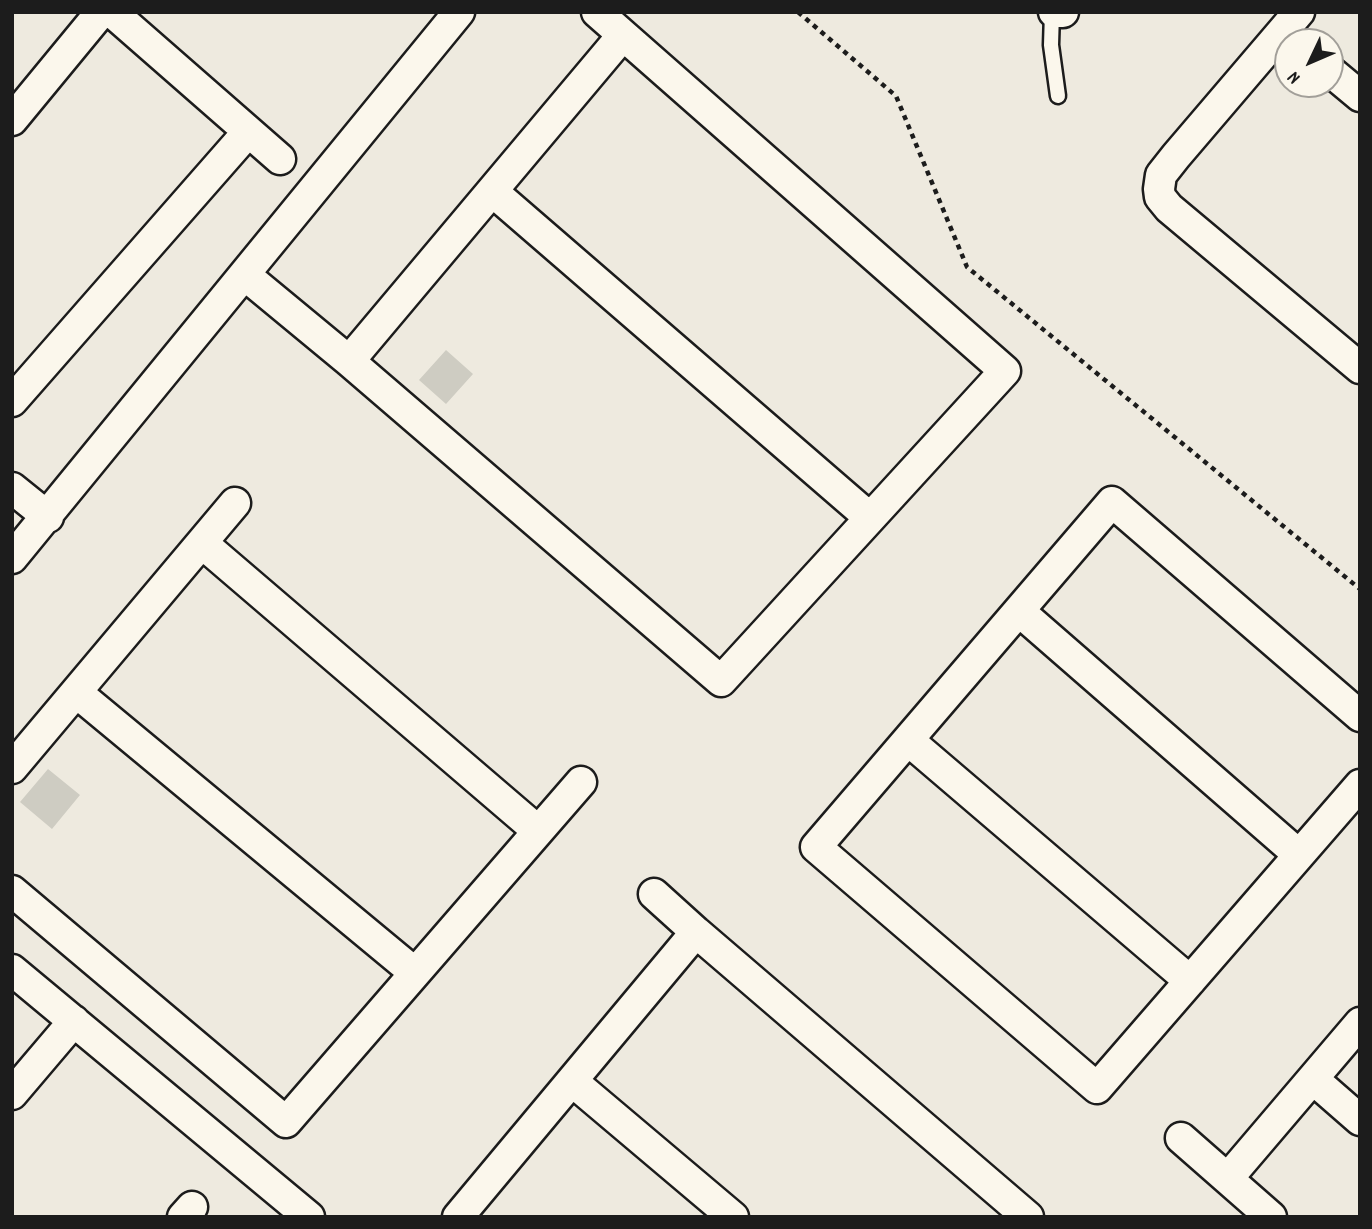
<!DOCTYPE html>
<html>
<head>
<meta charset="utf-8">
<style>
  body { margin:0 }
  #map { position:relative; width:1372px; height:1229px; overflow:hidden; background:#eeeadf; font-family:Dekko,sans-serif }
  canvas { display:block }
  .frame { position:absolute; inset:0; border:14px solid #1c1c1c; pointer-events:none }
  .north { position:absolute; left:1274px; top:28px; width:70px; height:70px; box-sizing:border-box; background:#fbf7ec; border:2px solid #a29f99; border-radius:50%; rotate:226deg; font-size:19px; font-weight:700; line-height:28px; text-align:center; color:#1c1c1c }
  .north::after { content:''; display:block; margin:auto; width:24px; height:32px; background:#1c1c1c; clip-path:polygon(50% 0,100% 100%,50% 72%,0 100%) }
</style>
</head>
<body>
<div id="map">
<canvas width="1372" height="1229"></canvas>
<div class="frame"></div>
<div class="north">N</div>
</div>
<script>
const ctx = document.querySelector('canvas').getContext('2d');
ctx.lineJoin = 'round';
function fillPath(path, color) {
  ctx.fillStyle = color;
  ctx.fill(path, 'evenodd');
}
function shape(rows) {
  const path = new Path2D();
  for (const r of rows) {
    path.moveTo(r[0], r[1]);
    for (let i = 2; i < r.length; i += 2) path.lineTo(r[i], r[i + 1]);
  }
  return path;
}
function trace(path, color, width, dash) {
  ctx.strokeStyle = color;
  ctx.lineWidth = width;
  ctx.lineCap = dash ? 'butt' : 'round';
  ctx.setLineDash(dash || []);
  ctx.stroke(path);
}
const green = shape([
  [446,350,473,374,446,404,419,380],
  [48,769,80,795,52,829,20,802]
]);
const path = shape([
  [798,12,896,96,967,267,1360,589]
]);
const service = shape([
  [1052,12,1051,45,1058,96]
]);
const minor = shape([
  [112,12,280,159],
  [1054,12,1063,12],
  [1299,12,1176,156,1161,175,1159,189,1160,197,1169,208,1360,368],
  [1330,71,1360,96],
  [12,120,101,12],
  [492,191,870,518],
  [245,275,349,361,721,681,1005,371,597,12],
  [349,361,623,35],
  [12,401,248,132],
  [12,488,48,517],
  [202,543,538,831],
  [12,558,459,12],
  [1019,611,1299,855],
  [76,692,415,973],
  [1360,716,1112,502,816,847,1097,1088,1360,785],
  [908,740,1190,981],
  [12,768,235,503],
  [12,891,286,1122,581,782],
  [654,894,696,932,1028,1217],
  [12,970,309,1217],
  [1313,1079,1360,1120],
  [572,1081,733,1217],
  [12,1094,74,1021],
  [1181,1138,1271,1217],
  [1228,1178,1360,1023],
  [183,1217,192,1207],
  [458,1217,696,932]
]);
fillPath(green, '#ceccc2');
trace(service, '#1c1c1c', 19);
trace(minor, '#1c1c1c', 35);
trace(path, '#1c1c1c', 4.5, [5, 5]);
trace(service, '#fbf7ec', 14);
trace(minor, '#fbf7ec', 30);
</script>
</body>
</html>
